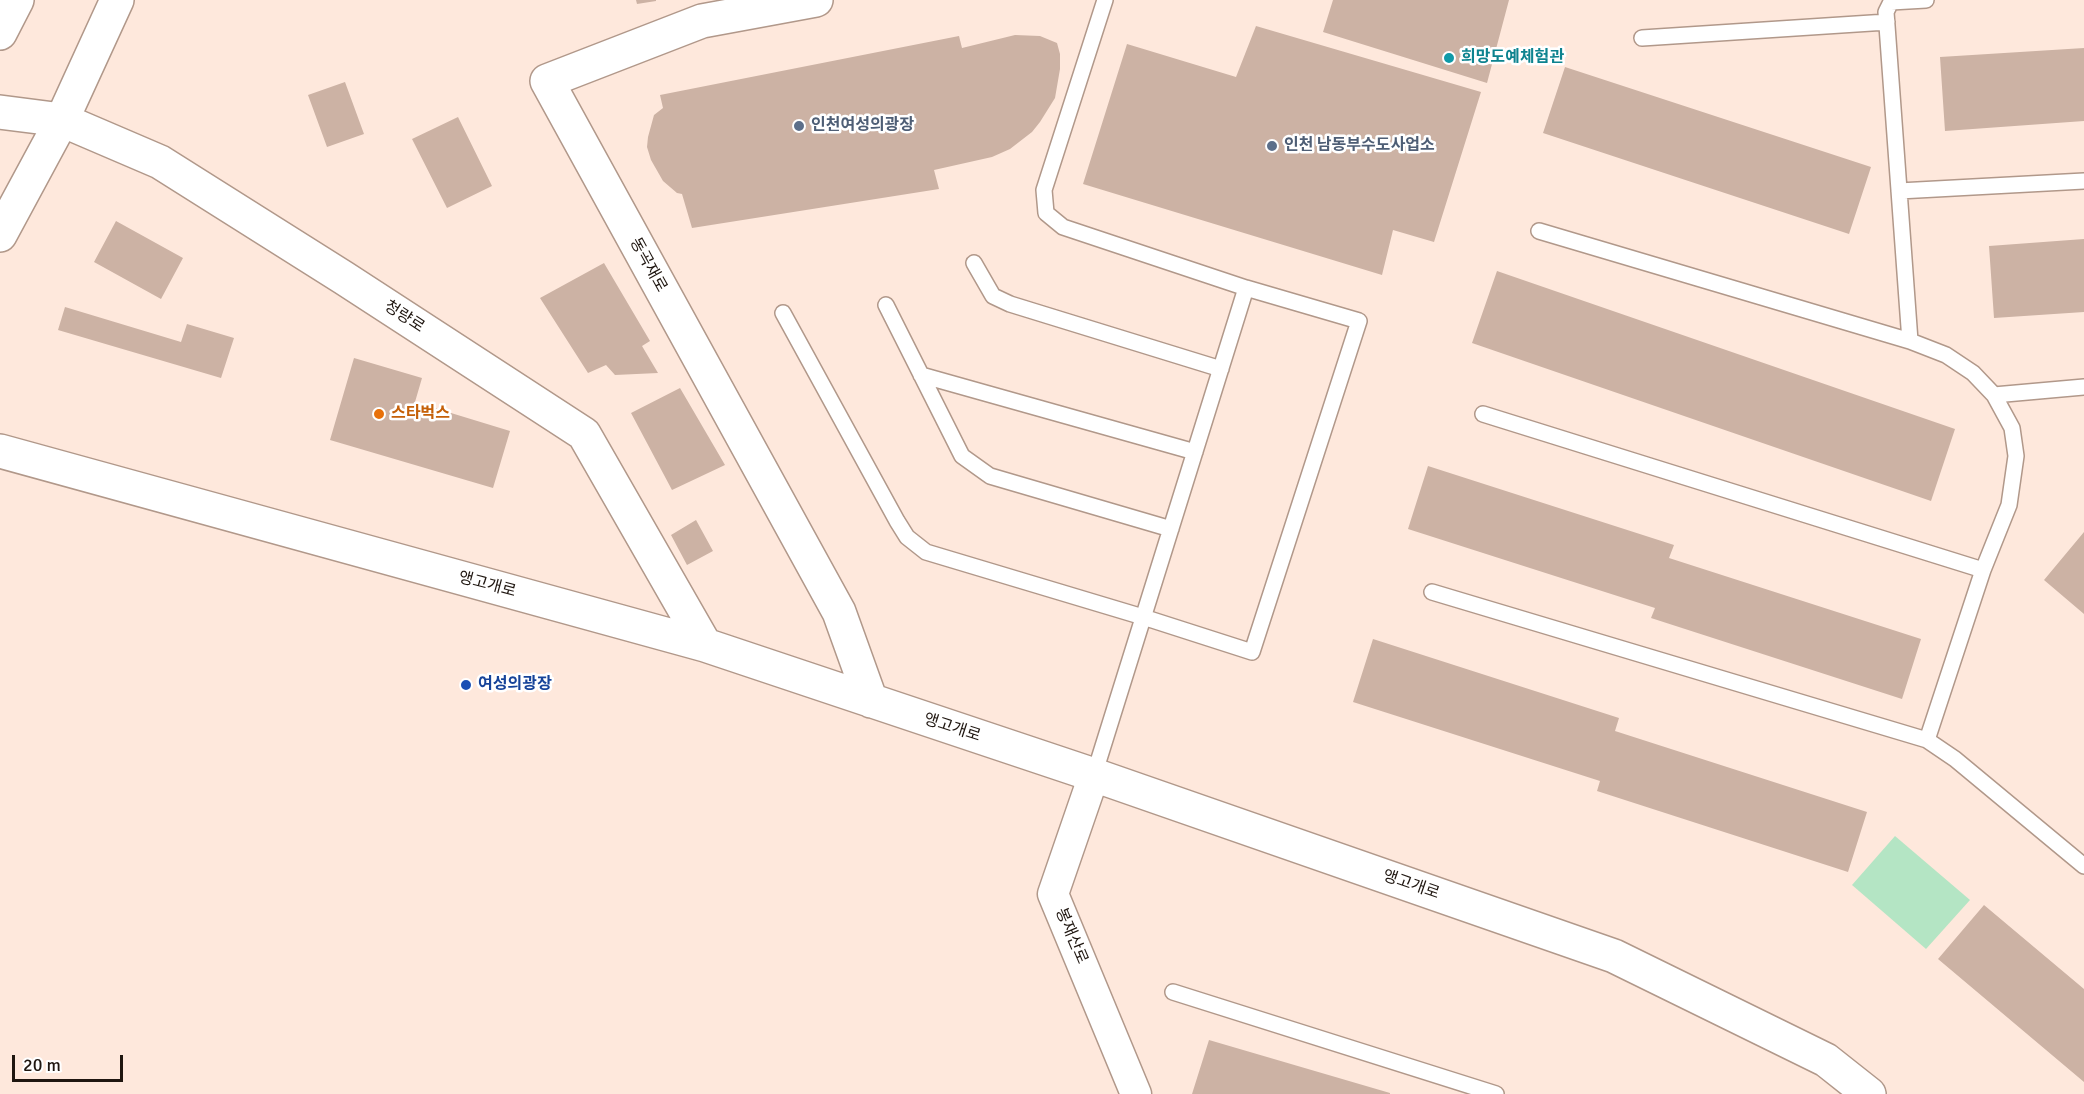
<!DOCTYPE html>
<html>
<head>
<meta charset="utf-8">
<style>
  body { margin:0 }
  #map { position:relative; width:2084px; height:1094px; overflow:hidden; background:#fee8dc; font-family:Signika,sans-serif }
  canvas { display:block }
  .scale { position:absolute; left:12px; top:1055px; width:111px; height:27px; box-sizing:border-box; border:3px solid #1f1610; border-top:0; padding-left:8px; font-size:18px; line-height:21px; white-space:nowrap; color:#1f1610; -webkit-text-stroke:4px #fff; paint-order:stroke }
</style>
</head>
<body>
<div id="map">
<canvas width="2084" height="1094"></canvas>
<div class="scale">20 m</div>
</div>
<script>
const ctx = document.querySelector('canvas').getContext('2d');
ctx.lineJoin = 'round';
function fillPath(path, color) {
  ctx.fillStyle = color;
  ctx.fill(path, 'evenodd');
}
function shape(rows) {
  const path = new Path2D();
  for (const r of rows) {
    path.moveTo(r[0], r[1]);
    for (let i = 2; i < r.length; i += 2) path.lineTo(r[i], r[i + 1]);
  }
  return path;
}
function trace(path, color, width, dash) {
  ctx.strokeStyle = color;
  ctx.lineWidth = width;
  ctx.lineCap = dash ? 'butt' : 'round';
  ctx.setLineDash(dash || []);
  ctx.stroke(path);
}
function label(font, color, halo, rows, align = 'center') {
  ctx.font = font + ' Signika,"Noto Sans KR",sans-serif';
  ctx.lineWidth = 5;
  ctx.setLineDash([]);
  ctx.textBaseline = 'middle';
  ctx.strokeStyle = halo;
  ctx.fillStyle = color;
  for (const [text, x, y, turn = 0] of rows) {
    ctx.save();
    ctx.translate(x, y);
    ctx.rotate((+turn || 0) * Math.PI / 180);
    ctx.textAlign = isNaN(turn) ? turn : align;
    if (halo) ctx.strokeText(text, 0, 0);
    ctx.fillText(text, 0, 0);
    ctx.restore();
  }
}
const green = shape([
  [1895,836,1970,900,1926,949,1852,885]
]);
const building = shape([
  [636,0,656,0,656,1,637,4],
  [1333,0,1509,0,1487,83,1323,32],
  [1256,26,1481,92,1434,242,1393,230,1382,275,1083,184,1127,44,1236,77],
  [1015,35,1040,36,1057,43,1060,54,1060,69,1055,98,1040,122,1032,132,1010,149,992,157,934,170,939,189,692,228,682,194,677,193,663,181,651,160,647,147,648,137,654,115,663,108,660,95,959,36,962,48],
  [2084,48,2084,121,1945,131,1940,57],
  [1565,67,1871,167,1849,234,1543,133],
  [345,82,364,134,327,147,308,95],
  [458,117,492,186,447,208,412,139],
  [116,221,183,258,161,299,94,262],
  [2084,239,2084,312,1994,318,1989,246],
  [604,263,650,341,642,346,658,373,615,375,606,365,588,373,540,298],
  [1497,271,1955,429,1931,501,1472,343],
  [65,307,181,342,187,324,234,338,221,378,58,330],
  [354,358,422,378,415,402,510,431,493,488,330,440],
  [680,388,725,465,672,490,631,413],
  [1428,466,1674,545,1669,558,1921,639,1902,699,1651,618,1655,608,1408,529],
  [696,520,713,551,687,565,671,535],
  [2084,532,2084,614,2044,580],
  [1373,639,1619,718,1615,731,1867,812,1848,872,1597,791,1600,781,1353,702],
  [1984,905,2084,989,2084,1082,1938,959],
  [1209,1040,1390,1093,1390,1094,1192,1094]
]);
const service = shape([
  [1642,38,1887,22],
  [1899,191,2084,181],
  [1539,231,1910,341,1946,355,1973,373,1994,395,2012,428,2016,456,2009,505,1983,570,1927,740],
  [974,263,993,296,1010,304,1221,369],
  [886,305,962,456,990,476,1171,529],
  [783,313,897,521,907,537,926,552,1143,617,1252,652,1359,321,1246,288],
  [1910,341,1886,12,1891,2,1926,0],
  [921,375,1195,452],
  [1994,395,2084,387],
  [1483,414,1983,570],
  [1432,592,1927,740,1955,759,2084,866],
  [1094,775,1246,288,1063,227,1046,213,1044,190,1105,0],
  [1173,992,1496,1094]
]);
const minor = shape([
  [1094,775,1053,894,1136,1094]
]);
const tertiary = shape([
  [816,0,702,21,547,81,839,612,871,701],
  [0,112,62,120,160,162,344,278,584,434,705,645],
  [0,451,705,645,1094,775,1614,956,1826,1060,1869,1094]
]);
const secondary = shape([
  [0,33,17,0],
  [0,235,62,120,117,0]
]);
const markers = [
  [1449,58,6,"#0f9aa8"],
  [799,126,6,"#5c6f8a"],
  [1272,146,6,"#5c6f8a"],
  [379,414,6,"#e8710a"],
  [466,685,6,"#1a4fb4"]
];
const cultureNames = [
  ["희망도예체험관",1461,58]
];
const serviceNames = [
  ["인천여성의광장",811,126],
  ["인천 남동부수도사업소",1284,146]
];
const streetNames = [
  ["동곡재로",648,265,61],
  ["청량로",404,317,33],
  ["앵고개로",487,585,15],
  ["앵고개로",952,728,18],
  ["앵고개로",1411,885,19],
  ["봉재산로",1071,936,67]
];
const foodNames = [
  ["스타벅스",391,414]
];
const transitNames = [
  ["여성의광장",478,685]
];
fillPath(green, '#b4e5c4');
fillPath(building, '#ccb2a4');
trace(service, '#b1988a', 18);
trace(minor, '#b1988a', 33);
trace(tertiary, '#b1988a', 36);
trace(secondary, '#b1988a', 36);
trace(service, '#fff', 15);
trace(minor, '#fff', 30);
trace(tertiary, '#fff', 33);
trace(secondary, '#fff', 33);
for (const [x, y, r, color] of markers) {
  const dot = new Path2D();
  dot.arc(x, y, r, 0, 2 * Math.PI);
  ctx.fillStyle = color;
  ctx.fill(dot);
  trace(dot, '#fff', 2);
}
label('bold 16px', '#0d838f', '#fff', cultureNames, 'left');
label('bold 16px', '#4e5e75', '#fff', serviceNames, 'left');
label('16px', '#1f1610', '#fff', streetNames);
label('bold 16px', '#c56008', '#fff', foodNames, 'left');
label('bold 16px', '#164399', '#fff', transitNames, 'left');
</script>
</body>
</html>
